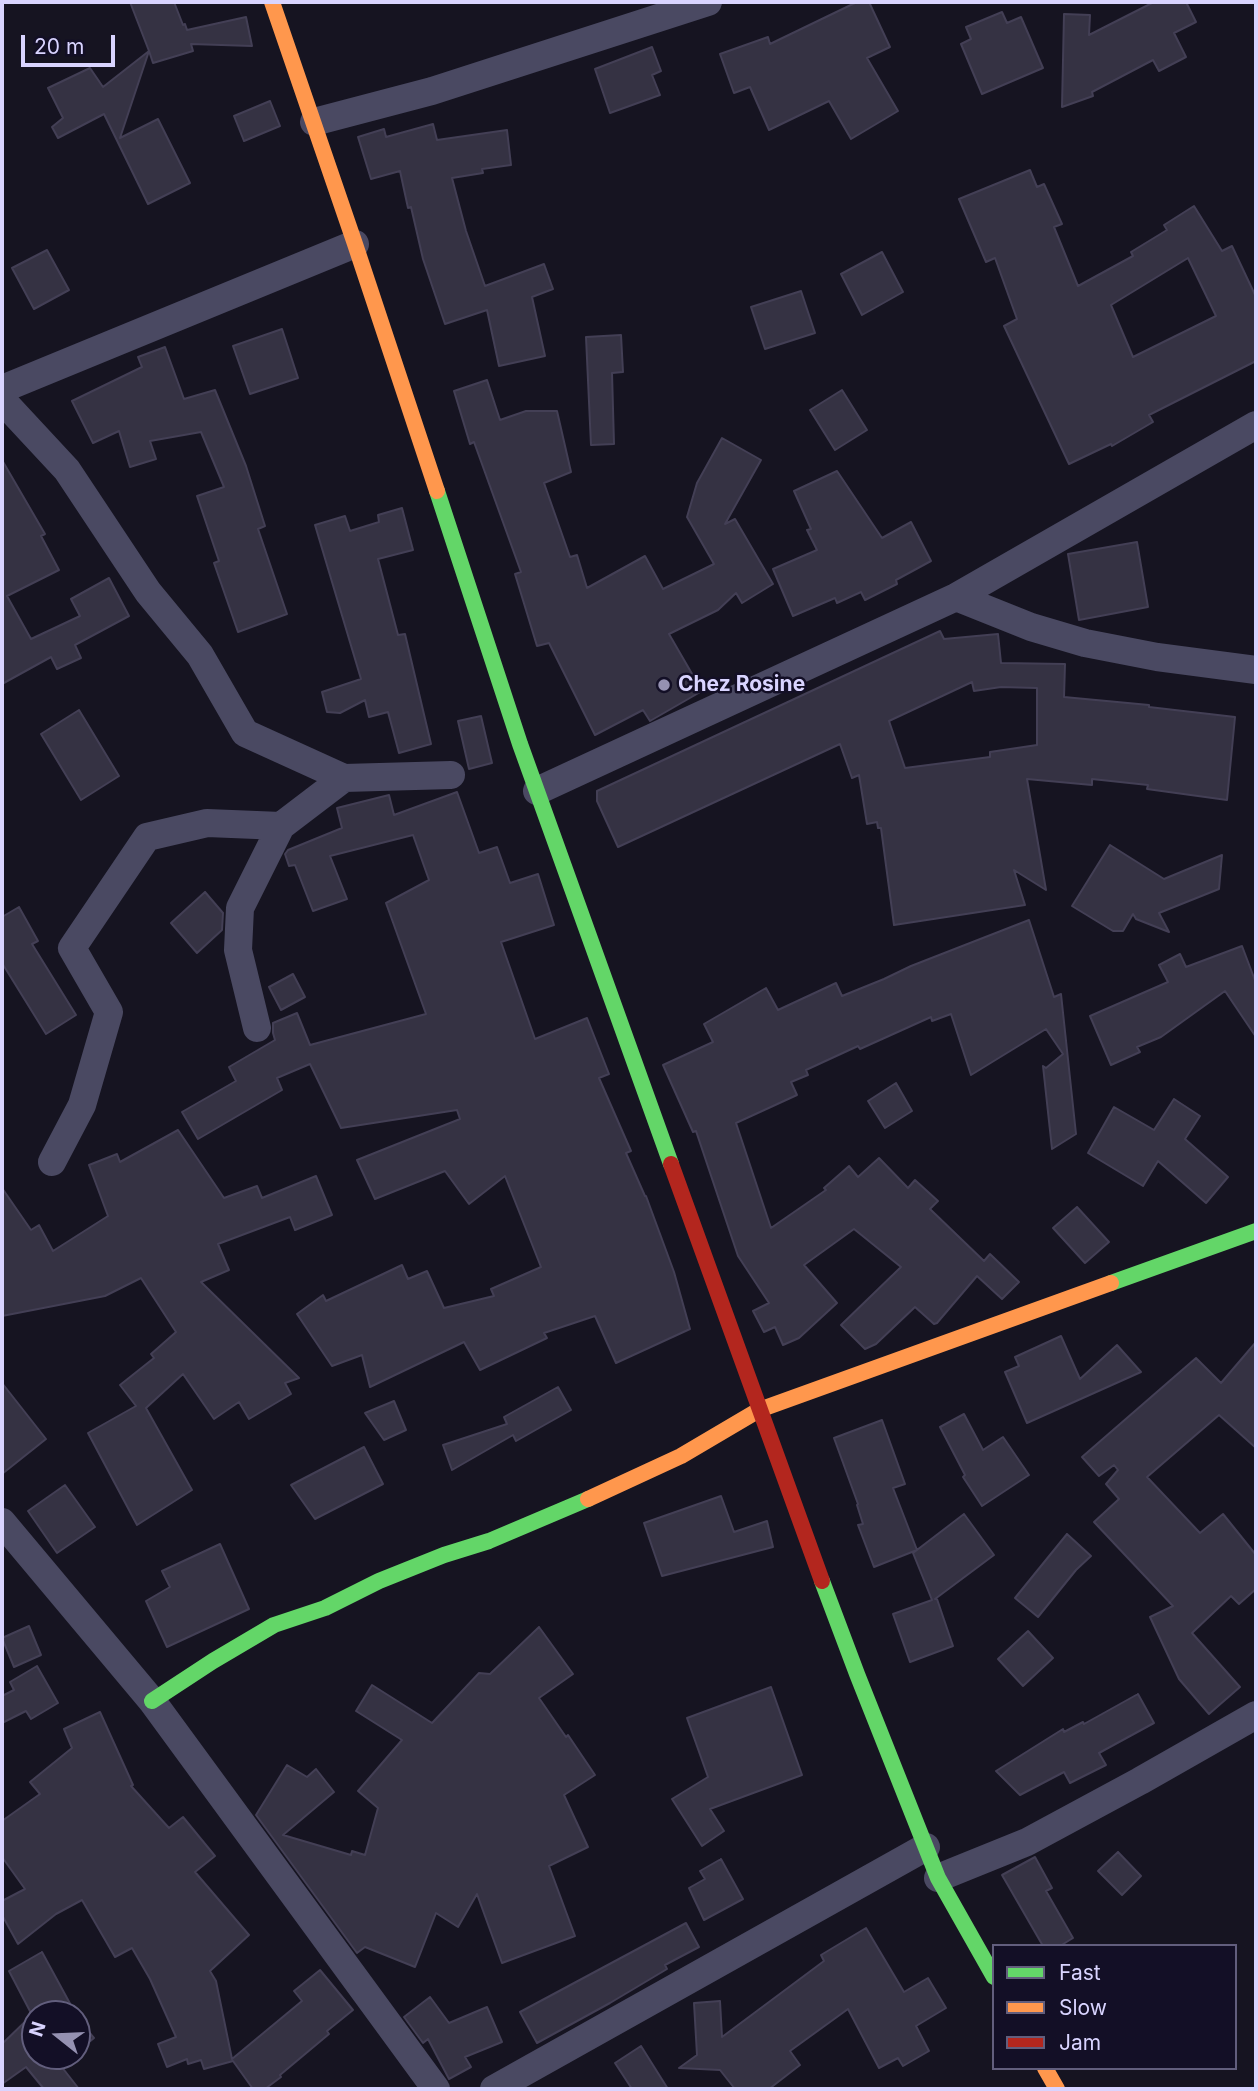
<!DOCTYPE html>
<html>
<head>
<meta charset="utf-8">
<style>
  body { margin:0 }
  #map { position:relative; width:1258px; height:2091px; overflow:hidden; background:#161421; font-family:Inter,sans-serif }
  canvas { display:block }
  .frame { position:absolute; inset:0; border:4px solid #d9d4ff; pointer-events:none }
  .legend { position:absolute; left:992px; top:1944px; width:245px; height:126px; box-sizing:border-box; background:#130f26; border:2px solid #625e7d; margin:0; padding:9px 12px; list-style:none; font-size:21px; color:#d9d4ff }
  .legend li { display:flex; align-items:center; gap:14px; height:35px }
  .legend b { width:35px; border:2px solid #625e7d }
  .north { position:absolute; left:21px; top:2000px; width:70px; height:70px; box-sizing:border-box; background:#130f26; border:2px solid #625e7d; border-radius:50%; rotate:288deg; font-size:19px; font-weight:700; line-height:28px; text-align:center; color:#d9d4ff }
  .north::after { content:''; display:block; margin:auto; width:24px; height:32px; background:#9591b1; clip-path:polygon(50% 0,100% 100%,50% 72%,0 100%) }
  .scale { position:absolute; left:21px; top:35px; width:94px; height:32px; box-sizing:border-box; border:4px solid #d9d4ff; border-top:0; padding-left:9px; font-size:21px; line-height:24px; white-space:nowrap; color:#d9d4ff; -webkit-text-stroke:5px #130f26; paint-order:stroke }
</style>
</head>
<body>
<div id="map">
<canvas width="1258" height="2091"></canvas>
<div class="frame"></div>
<ul class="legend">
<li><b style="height:9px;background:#63d668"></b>Fast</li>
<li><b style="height:9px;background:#ff974d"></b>Slow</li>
<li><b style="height:9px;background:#b3261e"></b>Jam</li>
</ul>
<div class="north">N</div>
<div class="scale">20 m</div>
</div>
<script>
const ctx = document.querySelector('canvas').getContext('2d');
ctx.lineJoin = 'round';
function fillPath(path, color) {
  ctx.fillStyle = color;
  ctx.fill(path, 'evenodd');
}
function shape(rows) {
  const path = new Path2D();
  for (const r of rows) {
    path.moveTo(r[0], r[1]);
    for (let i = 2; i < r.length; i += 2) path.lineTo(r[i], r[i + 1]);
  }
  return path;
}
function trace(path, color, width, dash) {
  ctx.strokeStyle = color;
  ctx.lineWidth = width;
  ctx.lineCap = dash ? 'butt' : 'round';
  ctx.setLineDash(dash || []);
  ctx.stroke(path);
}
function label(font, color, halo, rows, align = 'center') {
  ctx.font = font + ' Inter,sans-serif';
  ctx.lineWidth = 5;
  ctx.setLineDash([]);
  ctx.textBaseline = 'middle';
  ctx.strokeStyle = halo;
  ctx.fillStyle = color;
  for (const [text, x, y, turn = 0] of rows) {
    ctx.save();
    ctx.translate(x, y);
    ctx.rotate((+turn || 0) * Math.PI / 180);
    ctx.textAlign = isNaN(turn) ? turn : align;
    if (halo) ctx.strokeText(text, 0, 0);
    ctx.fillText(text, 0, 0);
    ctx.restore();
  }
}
const building = shape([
  [130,2,174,2,183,25,185,24,187,30,246,17,252,46,191,44,193,51,153,63,149,51,120,138,158,119,190,183,148,204,104,114,58,138,52,127,63,118,48,88,90,68,103,87,149,51,130,2],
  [857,2,869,2,890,47,867,58,898,111,851,139,829,101,769,130,750,87,734,93,720,54,768,37,770,44,857,2],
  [1154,2,1186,2,1196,22,1174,33,1186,57,1159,71,1153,60,1092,92,1093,96,1062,107,1064,14,1090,15,1089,35,1154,2],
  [1002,12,1007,23,1021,17,1043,68,982,94,961,44,971,39,966,27,1002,12],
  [652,47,661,71,652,75,660,95,610,113,595,69,652,47],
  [270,101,280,126,244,141,234,116,270,101],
  [433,124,437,140,507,130,511,165,482,169,483,173,452,178,466,231,485,286,544,264,553,289,532,297,545,356,499,366,487,310,445,324,423,259,411,207,408,208,400,171,371,179,358,137,384,129,386,137,433,124],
  [1030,170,1037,187,1044,184,1062,224,1054,227,1078,286,1133,256,1131,252,1167,230,1164,225,1194,206,1222,251,1232,246,1256,297,1256,361,1149,415,1153,422,1112,446,1111,444,1069,464,1004,326,1017,319,995,258,986,262,959,199,1030,170],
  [1188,258,1216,316,1133,357,1111,305,1188,258],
  [47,250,69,290,34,309,12,268,47,250],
  [882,252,903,292,862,315,841,274,882,252],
  [801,291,815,333,765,349,751,307,801,291],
  [282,329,298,378,250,394,233,346,282,329],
  [621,335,623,372,612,373,614,444,591,445,586,337,621,335],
  [165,347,184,399,215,390,246,466,265,526,258,529,287,614,238,632,214,563,219,561,197,496,224,487,201,432,150,441,156,459,130,467,119,431,93,443,72,401,142,367,138,357,165,347],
  [487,380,500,420,526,411,557,411,571,472,544,483,570,557,577,555,587,588,645,556,663,589,714,564,687,517,697,483,722,438,761,460,725,524,735,519,773,584,742,603,736,593,718,610,669,634,702,691,650,721,643,710,595,735,549,643,537,646,515,574,521,572,474,442,470,444,454,391,487,380],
  [842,390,867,430,835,450,810,410,842,390],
  [2,460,45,534,41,536,59,570,7,596,31,639,80,616,71,599,109,578,129,616,75,645,81,658,57,669,51,657,2,684,2,460],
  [837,471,882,538,911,522,931,561,896,580,897,584,865,600,861,592,837,603,835,598,793,616,773,569,817,550,807,530,811,529,794,491,837,471],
  [402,508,413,550,378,559,398,635,405,634,431,744,399,753,388,712,369,717,365,700,340,713,327,712,322,692,361,679,315,525,345,516,350,531,379,522,378,515,402,508],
  [1137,542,1148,607,1079,620,1068,554,1137,542],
  [940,631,944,639,998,634,1001,663,1065,664,1064,697,1149,705,1149,707,1235,717,1227,800,1147,789,1148,785,1092,779,1092,785,1027,779,1046,890,1014,870,1025,905,894,925,881,828,878,828,877,822,867,824,859,775,852,778,840,744,618,847,597,801,597,791,940,631],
  [972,682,974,691,1001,687,1037,688,1037,745,990,752,990,757,905,768,889,721,972,682],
  [79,710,119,776,81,800,41,734,79,710],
  [481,716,492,763,469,769,458,721,481,716],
  [457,792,479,853,497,847,510,883,538,874,554,925,501,942,535,1039,587,1018,609,1074,599,1078,631,1151,626,1153,645,1196,646,1196,674,1272,690,1329,616,1363,595,1316,544,1333,547,1338,480,1370,464,1342,370,1387,362,1355,332,1366,297,1314,323,1295,326,1301,402,1265,408,1279,427,1271,444,1308,494,1296,491,1289,541,1267,505,1176,469,1204,445,1171,375,1199,357,1160,460,1119,457,1110,341,1128,310,1064,277,1078,282,1090,198,1139,182,1112,236,1081,229,1067,275,1040,273,1033,273,1023,297,1013,310,1045,426,1014,386,903,429,880,413,835,330,856,347,899,313,911,295,865,289,866,285,854,288,850,342,828,337,808,389,795,394,815,457,792],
  [1110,845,1164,879,1222,855,1219,889,1159,913,1169,932,1136,919,1133,914,1123,931,1113,931,1072,906,1110,845],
  [205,892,223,913,222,930,197,953,171,923,205,892],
  [19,907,38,941,32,944,76,1015,46,1034,2,963,2,917,19,907],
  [1029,920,1054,997,1061,994,1076,1134,1052,1149,1043,1066,1046,1068,1063,1054,1046,1029,971,1075,951,1014,932,1021,931,1017,860,1049,858,1046,806,1070,808,1075,791,1082,797,1095,736,1123,771,1228,826,1190,824,1188,849,1166,858,1177,879,1158,908,1188,915,1180,938,1201,930,1209,984,1261,990,1254,1019,1282,1002,1299,977,1276,937,1323,934,1324,915,1307,876,1344,865,1349,841,1325,901,1267,854,1229,804,1265,837,1303,799,1338,783,1345,775,1327,764,1332,753,1311,769,1303,738,1256,696,1131,693,1132,663,1065,713,1042,704,1024,766,988,778,1010,836,983,842,996,884,979,911,966,1029,920],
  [1242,946,1256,983,1256,1037,1225,991,1161,1037,1137,1047,1140,1052,1111,1065,1090,1016,1168,982,1159,965,1180,954,1186,967,1242,946],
  [293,974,305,997,281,1010,269,987,293,974],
  [896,1083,912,1111,885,1128,868,1101,896,1083],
  [1174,1099,1200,1116,1185,1139,1228,1177,1206,1203,1158,1161,1143,1186,1088,1153,1114,1107,1154,1130,1174,1099],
  [178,1130,224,1198,257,1186,262,1198,316,1176,332,1215,295,1230,290,1217,218,1244,229,1270,201,1282,299,1378,285,1383,291,1394,249,1419,239,1402,214,1419,183,1374,146,1408,192,1490,137,1525,88,1433,136,1406,120,1385,154,1358,151,1354,176,1332,141,1278,105,1296,2,1316,2,1188,31,1230,39,1225,53,1251,108,1216,89,1165,117,1154,120,1162,178,1130],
  [1077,1207,1109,1242,1085,1263,1053,1228,1077,1207],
  [1061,1336,1080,1379,1117,1345,1141,1372,1027,1423,1005,1372,1019,1366,1015,1357,1061,1336],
  [1256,1342,1256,1448,1219,1415,1147,1477,1200,1533,1223,1514,1256,1555,1256,1589,1239,1604,1231,1596,1192,1633,1240,1687,1209,1714,1179,1679,1150,1617,1173,1606,1094,1522,1119,1499,1106,1484,1118,1470,1114,1465,1099,1476,1082,1457,1196,1358,1221,1383,1256,1342],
  [2,1383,46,1439,2,1474,2,1383],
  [558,1387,571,1410,516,1441,513,1435,452,1470,443,1445,507,1424,504,1417,558,1387],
  [394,1401,406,1430,384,1440,365,1413,394,1401],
  [964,1414,983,1450,1003,1437,1029,1475,982,1506,963,1477,965,1475,940,1427,964,1414],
  [882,1420,905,1484,893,1488,917,1550,874,1567,858,1525,863,1524,857,1505,858,1504,834,1438,882,1420],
  [364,1447,383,1484,315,1519,291,1485,364,1447],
  [65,1485,95,1527,57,1553,28,1511,65,1485],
  [721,1496,734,1532,767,1521,773,1547,662,1576,644,1523,721,1496],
  [964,1514,994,1555,935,1599,937,1599,953,1646,910,1662,893,1614,932,1600,913,1553,964,1514],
  [1067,1534,1091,1556,1076,1570,1038,1617,1015,1598,1067,1534],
  [220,1544,249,1609,167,1647,146,1601,170,1587,162,1571,220,1544],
  [29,1626,41,1655,14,1667,2,1638,29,1626],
  [539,1627,573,1674,539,1698,566,1737,568,1735,595,1775,564,1795,588,1847,549,1866,575,1936,502,1963,477,1894,458,1927,436,1913,415,1967,365,1947,357,1953,256,1815,287,1765,307,1777,316,1769,334,1792,283,1835,351,1855,352,1851,365,1855,378,1808,358,1791,402,1740,356,1711,372,1685,432,1723,479,1673,490,1674,539,1627],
  [1028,1631,1053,1658,1023,1686,998,1659,1028,1631],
  [37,1666,58,1703,31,1719,26,1711,2,1723,2,1696,14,1690,10,1682,37,1666],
  [771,1687,802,1775,710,1809,724,1831,702,1846,672,1799,708,1777,687,1718,771,1687],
  [1138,1694,1154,1723,1099,1753,1106,1765,1070,1783,1064,1772,1020,1795,996,1771,1063,1729,1064,1732,1083,1722,1084,1724,1138,1694],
  [100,1712,133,1785,131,1786,169,1828,183,1817,215,1856,195,1872,249,1935,210,1971,216,1981,232,2059,302,2001,294,1991,320,1970,353,2010,327,2031,329,2034,280,2075,281,2077,265,2089,253,2089,233,2061,204,2069,201,2060,188,2064,187,2059,167,2067,158,2044,176,2037,150,1979,132,1948,115,1957,82,1900,56,1914,18,1944,2,1915,2,1901,25,1889,2,1857,2,1821,40,1794,30,1782,72,1748,64,1729,100,1712],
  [1118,1852,1141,1876,1122,1895,1098,1871,1118,1852],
  [1035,1857,1052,1888,1046,1891,1073,1938,1060,1946,1043,1946,1002,1875,1035,1857],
  [721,1859,743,1899,704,1920,689,1888,705,1879,700,1871,721,1859],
  [686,1923,699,1947,665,1965,667,1969,610,2003,537,2043,520,2012,686,1923],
  [866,1928,904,1992,928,1978,946,2008,916,2026,929,2051,903,2066,898,2058,879,2068,848,2009,790,2051,800,2065,769,2089,735,2089,720,2070,679,2068,697,2055,694,2003,720,2001,722,2037,824,1961,821,1955,866,1928],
  [42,1952,73,2009,70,2010,74,2014,35,2014,35,2056,73,2056,61,2066,79,2089,44,2089,26,2067,2,2084,2,2044,32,2015,9,1971,42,1952],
  [430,1997,449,2023,487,2007,502,2042,465,2057,471,2067,449,2079,428,2039,423,2043,404,2017,430,1997],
  [77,2018,94,2038,77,2052,77,2018],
  [641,2046,668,2089,632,2089,615,2063,641,2046]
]);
const street = shape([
  [314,122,432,91,708,2],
  [2,389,355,244],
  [2,400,67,470,148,592,200,655,245,733,344,778,451,775],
  [956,597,1031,627,1085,643,1157,657,1256,670],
  [537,791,956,597,1256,425],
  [257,1028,238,950,240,908,281,826,344,778],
  [52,1162,82,1105,109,1012,72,948,147,837,207,823,281,826],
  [2,1522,152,1701,436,2089],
  [938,1878,1027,1842,1140,1781,1256,1715],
  [494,2089,926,1847]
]);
const fast = shape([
  [437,491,520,744,671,1164],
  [1111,1283,1256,1231],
  [822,1581,857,1674,938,1878,994,1977],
  [152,1701,213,1661,274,1625,325,1608,379,1581,444,1555,489,1541,588,1499]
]);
const slow = shape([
  [272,2,355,244,437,491],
  [588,1499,681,1456,759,1410,1111,1283],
  [1045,2068,1057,2089]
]);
const jam = shape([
  [671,1164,822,1581]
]);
const markers = [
  [664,685,7,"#9591b1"]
];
const poiNames = [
  ["Chez Rosine",678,685]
];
fillPath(building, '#353243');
trace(building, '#433f55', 2);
trace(street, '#4a4962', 28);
trace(fast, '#63d668', 16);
trace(slow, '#ff974d', 16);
trace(jam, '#b3261e', 16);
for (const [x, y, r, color] of markers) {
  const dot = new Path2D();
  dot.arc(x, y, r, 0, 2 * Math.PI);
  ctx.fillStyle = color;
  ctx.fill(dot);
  trace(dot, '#130f26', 2.5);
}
label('bold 21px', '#d9d4ff', '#130f26', poiNames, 'left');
</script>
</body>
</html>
